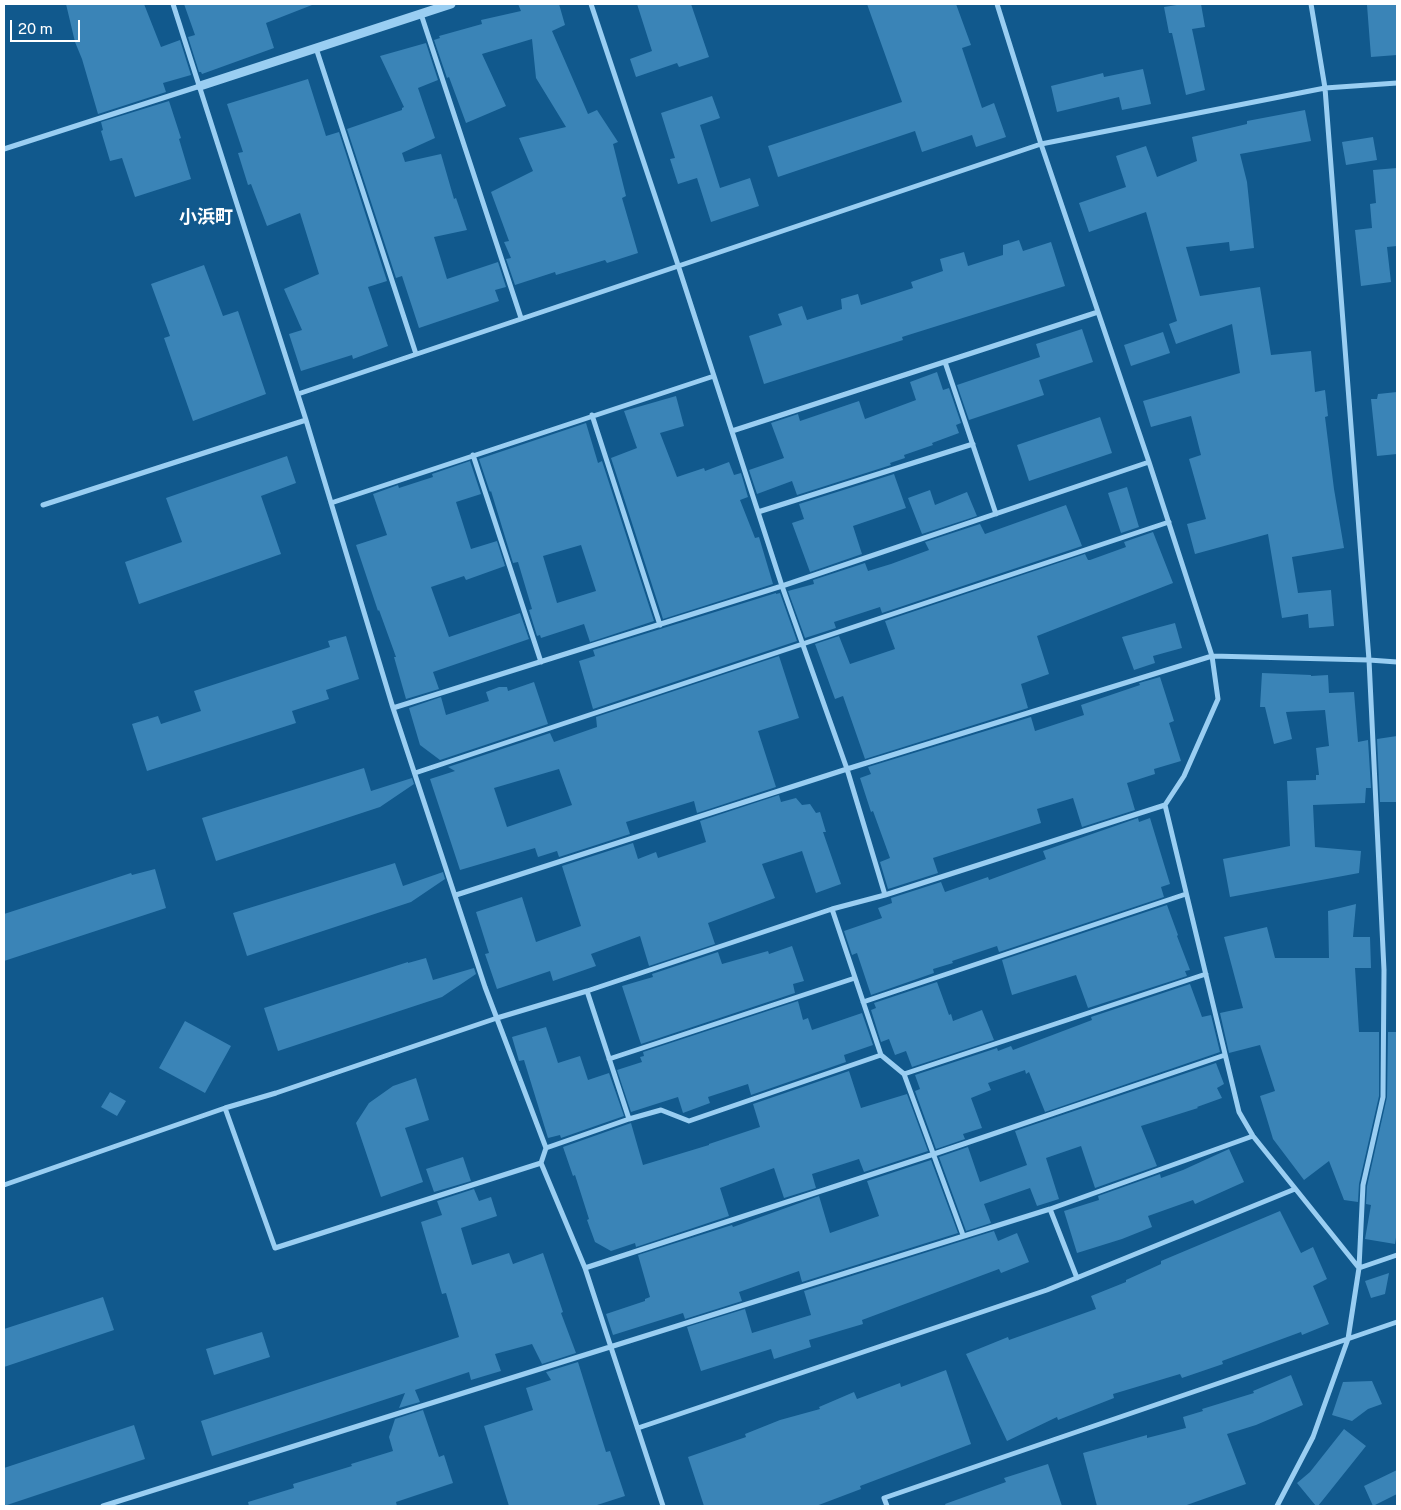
<!DOCTYPE html>
<html>
<head>
<meta charset="utf-8">
<style>
  body { margin:0 }
  #map { position:relative; width:1401px; height:1510px; overflow:hidden; background:#11598d; font-family:"Public Sans",sans-serif }
  canvas { display:block }
  .frame { position:absolute; inset:0; border:5px solid #fff; pointer-events:none }
  .scale { position:absolute; left:10px; top:20px; width:70px; height:22px; box-sizing:border-box; border:2px solid #fff; border-top:0; padding-left:6px; font-size:15px; line-height:18px; white-space:nowrap; color:#fff; -webkit-text-stroke:4px #11598d; paint-order:stroke }
</style>
</head>
<body>
<div id="map">
<canvas width="1401" height="1510"></canvas>
<div class="frame"></div>
<div class="scale">20 m</div>
</div>
<script>
const ctx = document.querySelector('canvas').getContext('2d');
ctx.lineJoin = 'round';
function fillPath(path, color) {
  ctx.fillStyle = color;
  ctx.fill(path, 'evenodd');
}
function shape(rows) {
  const path = new Path2D();
  for (const r of rows) {
    path.moveTo(r[0], r[1]);
    for (let i = 2; i < r.length; i += 2) path.lineTo(r[i], r[i + 1]);
  }
  return path;
}
function trace(path, color, width, dash) {
  ctx.strokeStyle = color;
  ctx.lineWidth = width;
  ctx.lineCap = dash ? 'butt' : 'round';
  ctx.setLineDash(dash || []);
  ctx.stroke(path);
}
function label(font, color, halo, rows, align = 'center') {
  ctx.font = font + ' "Public Sans","Noto Sans JP",sans-serif';
  ctx.lineWidth = 4.5;
  ctx.setLineDash([]);
  ctx.textBaseline = 'middle';
  ctx.strokeStyle = halo;
  ctx.fillStyle = color;
  for (const [text, x, y, turn = 0] of rows) {
    ctx.save();
    ctx.translate(x, y);
    ctx.rotate((+turn || 0) * Math.PI / 180);
    ctx.textAlign = isNaN(turn) ? turn : align;
    if (halo) ctx.strokeText(text, 0, 0);
    ctx.fillText(text, 0, 0);
    ctx.restore();
  }
}
const building = shape([
  [66,4,144,4,161,47,180,40,191,75,163,83,166,92,98,114,82,59,75,42],
  [184,4,311,4,312,5,266,23,274,48,202,74,201,72,199,72,188,37,195,35],
  [518,4,559,4,565,25,552,31,588,114,597,110,618,142,613,144,626,196,622,198,638,253,607,263,605,260,556,275,555,272,515,285,506,259,511,258,504,242,509,241,491,192,533,171,519,138,566,127,536,78,532,39,482,54,506,106,466,123,449,77,447,78,434,40,440,38,439,36,482,24,481,20,521,11],
  [637,4,691,4,709,57,679,67,677,63,636,77,630,59,652,51],
  [867,4,956,4,971,45,962,48,982,108,994,103,1006,137,976,147,972,135,922,152,915,131,778,177,768,146,902,102],
  [1183,4,1201,4,1205,27,1192,29,1205,90,1186,95,1172,33,1169,33,1164,7],
  [1397,4,1397,55,1371,57,1367,5],
  [426,43,438,80,418,88,435,138,402,153,405,162,441,154,454,199,456,198,467,230,434,237,447,279,498,262,506,287,495,290,499,301,419,328,402,276,396,278,347,129,402,110,402,108,404,107,380,56],
  [1143,69,1151,104,1122,110,1119,97,1057,112,1051,86,1103,73,1104,77],
  [308,79,326,136,339,132,387,281,368,287,388,346,353,359,352,355,301,371,289,334,302,330,284,289,319,274,300,213,267,226,251,184,248,185,238,153,243,152,227,104],
  [712,96,720,118,700,125,720,188,750,178,759,206,711,222,697,178,678,184,670,159,675,158,661,113],
  [169,101,181,138,179,139,191,179,135,197,122,158,110,161,101,131,103,130,101,122],
  [1305,110,1311,141,1240,154,1247,182,1254,248,1230,251,1229,242,1186,247,1200,296,1260,287,1271,355,1311,351,1315,392,1325,390,1328,416,1325,417,1334,489,1344,548,1292,557,1298,593,1331,590,1334,626,1309,628,1308,614,1282,618,1268,534,1195,554,1187,524,1206,519,1189,459,1201,455,1191,416,1151,427,1143,401,1240,373,1232,324,1176,344,1169,324,1177,321,1146,212,1089,232,1079,203,1126,187,1116,156,1146,146,1157,177,1197,161,1192,137,1247,124,1247,121],
  [1373,137,1377,160,1346,165,1342,142],
  [1397,168,1397,246,1387,247,1391,282,1361,286,1355,230,1372,228,1370,204,1376,203,1373,170],
  [1019,240,1023,251,1051,242,1065,286,902,337,903,340,764,384,749,336,782,325,778,314,802,306,807,320,842,309,841,299,858,294,861,305,913,288,911,282,943,271,940,259,964,252,968,266,1003,255,1003,245],
  [204,265,223,316,238,311,266,394,193,421,164,338,170,336,151,284],
  [1082,329,1093,362,1039,380,1044,395,969,420,957,385,1040,357,1036,344],
  [1163,332,1170,353,1131,366,1124,345],
  [937,372,943,390,949,388,961,423,956,425,959,433,932,443,933,445,904,455,905,458,890,463,891,465,797,495,792,481,757,494,749,470,784,458,771,423,798,414,800,421,859,401,865,419,916,400,910,382],
  [1397,392,1397,454,1377,456,1371,399,1377,399,1378,394],
  [676,396,684,426,660,433,677,477,704,468,705,471,729,462,734,475,741,473,748,497,740,500,755,538,759,537,773,584,663,619,611,458,637,448,624,411],
  [1100,417,1112,453,1029,481,1017,445],
  [586,423,598,463,602,461,654,621,590,642,584,624,541,638,540,635,537,636,529,610,532,609,518,562,513,563,491,491,490,492,479,459],
  [581,545,596,591,557,603,543,556],
  [287,456,296,483,261,496,281,554,139,604,125,562,182,542,166,498],
  [470,461,481,494,456,502,471,549,497,541,505,566,466,580,464,576,431,587,449,637,520,613,529,639,433,672,439,689,406,699,394,657,396,657,379,610,378,611,356,545,387,535,373,494,398,485,399,488,433,477,432,474],
  [894,474,906,508,853,526,862,554,810,572,792,523,804,519,799,504],
  [1127,487,1139,527,1121,533,1108,493],
  [930,490,935,505,967,492,977,516,922,534,908,498],
  [1066,505,1082,546,882,613,880,607,834,622,836,628,805,638,788,591,814,584,813,580,865,563,868,571,891,564,929,550,925,542,980,524,985,534],
  [1153,532,1173,583,1037,636,1049,674,1021,684,1028,708,865,759,843,696,835,699,815,644,839,636,850,664,895,649,885,621,1085,554,1088,560,1090,560,1126,547,1124,542],
  [776,593,776,594,780,593,797,641,593,709,579,661,595,656,593,650],
  [1175,623,1182,648,1153,656,1155,663,1134,670,1122,637],
  [346,636,359,679,326,690,329,699,292,711,296,723,147,771,132,724,158,716,161,724,201,711,194,691,330,647,328,641],
  [779,656,799,718,758,731,776,787,697,813,694,801,626,822,630,834,559,857,557,851,538,857,535,848,460,870,430,779,455,771,448,767,550,733,554,742,597,727,596,717],
  [559,769,572,805,507,827,494,788],
  [1262,673,1311,675,1311,676,1328,675,1329,693,1354,692,1358,742,1368,740,1371,788,1366,788,1365,803,1313,805,1315,847,1361,851,1359,873,1230,897,1223,859,1290,846,1287,781,1316,780,1316,775,1319,775,1316,748,1329,746,1325,710,1286,712,1292,739,1274,744,1265,707,1260,707],
  [1160,677,1174,721,1169,723,1181,761,1154,769,1155,774,1127,783,1135,810,1082,827,1073,798,1037,809,1041,823,933,858,938,873,888,889,880,862,890,858,873,811,871,812,860,778,871,774,868,767,1031,717,1035,731,1084,715,1081,705,1140,685,1139,683],
  [534,682,548,724,440,760,420,745,409,708,441,697,446,715,489,701,486,692,499,687,507,687,508,691],
  [1397,736,1397,802,1380,802,1377,739],
  [364,768,371,791,412,778,414,784,380,807,216,861,202,818],
  [779,795,781,802,796,798,802,805,810,804,816,813,820,812,826,832,823,832,841,884,816,893,802,851,762,864,775,898,708,923,715,944,649,966,640,936,591,954,596,966,553,981,550,971,497,989,485,954,489,953,476,912,522,897,536,942,581,926,562,866,633,843,638,859,656,852,658,858,706,842,700,821],
  [1138,818,1139,822,1150,818,1170,884,1161,887,1164,897,999,952,997,946,952,961,953,963,933,969,934,973,871,995,857,953,852,955,844,931,882,918,878,908,892,903,891,898,941,882,945,892,988,877,989,880,1046,859,1043,851],
  [395,863,403,886,443,872,445,879,411,902,247,956,233,913],
  [155,869,166,908,4,961,4,914,131,873,132,875],
  [1356,904,1353,937,1370,937,1371,968,1355,968,1359,1032,1379,1032,1379,1096,1359,1184,1358,1202,1344,1200,1329,1161,1304,1180,1273,1139,1260,1096,1275,1091,1260,1045,1229,1053,1220,1013,1243,1008,1224,937,1267,927,1275,958,1329,958,1328,911],
  [1167,905,1178,935,1177,936,1190,970,1185,971,1187,976,1088,1008,1076,975,1012,995,1002,960],
  [792,946,804,981,793,984,795,993,641,1044,622,986,653,977,652,974,718,952,722,964,768,951,769,954],
  [426,958,433,980,474,968,476,974,442,997,278,1051,264,1008,408,962,408,963],
  [937,982,949,1015,951,1014,953,1021,982,1010,994,1040,912,1067,906,1051,895,1055,889,1039,881,1042,871,1010,876,1008,874,1003],
  [1190,984,1202,1017,1211,1015,1220,1052,1045,1112,1029,1072,1026,1074,1025,1070,988,1083,991,1090,971,1098,982,1128,963,1134,965,1139,936,1149,915,1091,920,1089,915,1075,997,1048,998,1051,1011,1046,1013,1050,1092,1020,1091,1017],
  [798,1001,803,1020,808,1018,812,1030,862,1013,873,1045,844,1055,846,1062,751,1095,748,1084,708,1097,710,1103,683,1113,678,1097,631,1112,617,1070,642,1062,640,1057,644,1056,643,1052],
  [185,1021,231,1046,205,1093,159,1068],
  [546,1027,558,1063,580,1056,588,1080,609,1073,624,1116,561,1138,560,1135,548,1138,524,1060,519,1061,512,1037],
  [1388,1032,1397,1032,1397,1231,1395,1244,1365,1239,1371,1205,1366,1204,1367,1186,1387,1097],
  [1216,1063,1224,1084,1217,1088,1222,1098,1197,1107,1198,1108,1141,1126,1157,1166,1095,1188,1081,1146,1046,1158,1059,1199,1037,1206,1030,1188,984,1204,991,1223,966,1231,939,1157,968,1147,980,1182,1027,1165,1015,1131],
  [849,1071,861,1108,907,1094,928,1151,864,1172,859,1159,812,1174,816,1188,784,1198,774,1168,720,1188,729,1216,636,1247,635,1243,611,1251,595,1242,587,1220,589,1219,575,1175,573,1176,563,1147,631,1123,643,1165,709,1145,709,1144,760,1127,753,1104],
  [416,1078,429,1120,405,1128,423,1182,381,1197,356,1123,369,1103,393,1086],
  [110,1092,126,1101,117,1116,101,1107],
  [1229,1149,1244,1182,1195,1204,1193,1200,1148,1216,1152,1227,1122,1239,1077,1253,1064,1211,1099,1200,1098,1196,1160,1174,1161,1178,1183,1170],
  [463,1157,471,1181,434,1192,426,1169],
  [931,1160,958,1233,802,1282,799,1271,739,1292,742,1301,685,1319,683,1313,613,1335,606,1314,645,1301,645,1299,650,1297,638,1255,732,1225,733,1227,819,1196,830,1233,879,1216,867,1181],
  [474,1189,479,1201,491,1197,497,1216,461,1228,472,1265,509,1253,513,1264,543,1253,563,1312,561,1313,576,1353,542,1364,532,1344,495,1354,501,1371,471,1380,469,1372,415,1390,420,1402,399,1408,405,1393,212,1456,201,1421,459,1337,446,1293,442,1294,421,1222,442,1215,437,1201],
  [1280,1211,1301,1253,1313,1247,1327,1279,1313,1286,1329,1324,1302,1335,1301,1332,1222,1361,1223,1364,1182,1378,1180,1374,1113,1394,1114,1398,1058,1420,1057,1417,1007,1441,966,1354,1008,1337,1009,1340,1096,1309,1091,1296,1126,1282,1126,1280,1161,1264,1161,1261],
  [994,1231,998,1241,1017,1233,1029,1262,1001,1273,999,1269,862,1320,863,1324,809,1340,811,1347,774,1359,771,1349,701,1371,687,1327,745,1309,752,1333,811,1315,804,1291],
  [1389,1273,1385,1294,1371,1298,1365,1281],
  [103,1297,114,1330,4,1367,4,1329],
  [262,1332,270,1357,214,1375,206,1349],
  [578,1362,606,1452,610,1451,625,1496,594,1506,509,1506,484,1426,533,1410,526,1388,551,1380,546,1372],
  [946,1370,971,1444,860,1486,861,1489,816,1506,704,1506,688,1457,746,1437,745,1434,780,1420,820,1409,819,1407,854,1392,857,1399,900,1383,901,1387],
  [1291,1375,1303,1405,1256,1425,1227,1434,1246,1484,1184,1506,1097,1506,1083,1453,1147,1435,1147,1438,1186,1428,1183,1417,1203,1411,1202,1409,1254,1393,1253,1391],
  [1372,1381,1382,1404,1368,1409,1352,1421,1332,1415,1343,1382],
  [423,1410,439,1457,444,1455,453,1483,396,1502,397,1506,249,1506,248,1502,294,1488,293,1484,352,1466,351,1464,393,1451,389,1437,395,1419],
  [134,1425,145,1459,4,1506,4,1468],
  [1344,1429,1366,1446,1318,1506,1316,1506,1297,1483,1310,1472],
  [1048,1464,1062,1506,946,1506,945,1504,1006,1482,1004,1478],
  [1397,1470,1397,1494,1373,1506,1364,1486]
]);
const minor = shape([
  [173,4,306,420,393,708,485,987,546,1148,541,1163,585,1268,663,1506],
  [591,4,678,265,782,586,847,769,885,895],
  [421,14,521,318],
  [316,48,416,354],
  [4,149,200,86],
  [945,362,996,514],
  [298,394,1041,144,1325,88,1397,83],
  [592,415,660,625],
  [732,431,1098,312],
  [473,455,541,662],
  [331,503,714,376],
  [43,505,306,420],
  [758,512,973,444],
  [393,708,782,586,1149,462],
  [415,773,1169,522],
  [1165,805,1239,1112,1253,1136,1359,1268],
  [456,895,847,769,1212,656,1369,660,1397,662],
  [832,909,881,1055,904,1074,963,1235],
  [587,991,629,1119],
  [863,1002,1186,894],
  [609,1059,855,978],
  [904,1074,1206,974],
  [225,1108,275,1248,541,1163],
  [546,1148,629,1119,661,1110,689,1121,881,1055],
  [4,1185,225,1108,276,1093,497,1018,587,991,832,909,885,895,1165,805,1184,776,1218,699,1212,656,1149,462,1041,144,997,4],
  [1050,1209,1077,1278],
  [585,1268,934,1154,1225,1055],
  [1359,1268,1397,1255],
  [638,1428,1047,1290,1295,1189],
  [103,1506,1050,1209,1253,1136],
  [887,1506,884,1498,1397,1322],
  [1277,1506,1313,1437,1348,1339,1359,1268,1363,1185,1383,1097,1384,970,1369,660,1325,88,1311,4]
]);
const tertiary = shape([
  [200,86,451,4]
]);
const quarterNames = [
  ["小浜町",206,217]
];
fillPath(building, '#3a84b7');
trace(minor, '#9acef2', 5);
trace(tertiary, '#9acef2', 9);
label('bold 18px', '#fff', '#11598d', quarterNames);
</script>
</body>
</html>
